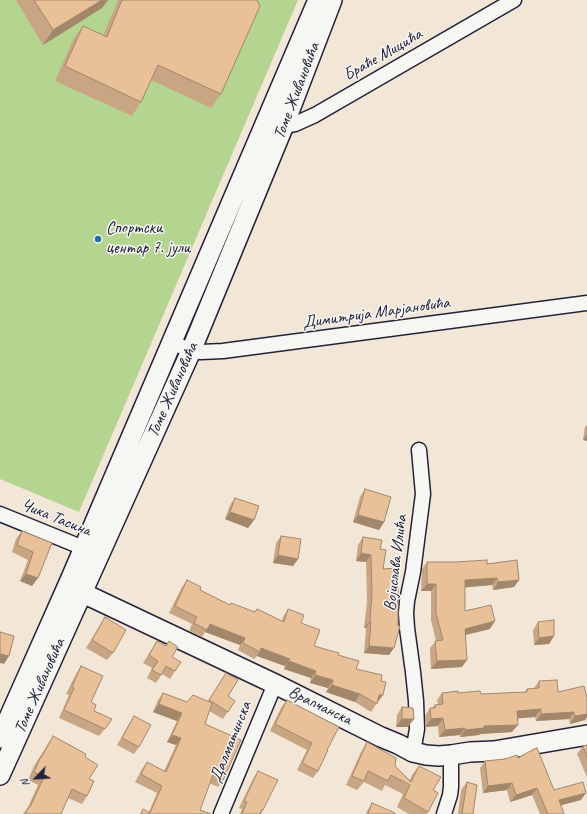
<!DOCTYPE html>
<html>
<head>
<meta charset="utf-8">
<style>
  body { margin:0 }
  #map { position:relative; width:587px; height:814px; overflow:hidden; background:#f2e6d7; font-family:Caveat,sans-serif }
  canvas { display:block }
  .north { position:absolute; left:16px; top:758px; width:40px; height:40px; -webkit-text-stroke:3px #f6f6f2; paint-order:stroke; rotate:245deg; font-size:11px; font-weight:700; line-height:16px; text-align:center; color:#22223b }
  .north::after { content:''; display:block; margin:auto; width:14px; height:18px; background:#22223b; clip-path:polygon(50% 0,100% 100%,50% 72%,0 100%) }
</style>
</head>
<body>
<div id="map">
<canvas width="587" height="814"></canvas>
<div class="north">N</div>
</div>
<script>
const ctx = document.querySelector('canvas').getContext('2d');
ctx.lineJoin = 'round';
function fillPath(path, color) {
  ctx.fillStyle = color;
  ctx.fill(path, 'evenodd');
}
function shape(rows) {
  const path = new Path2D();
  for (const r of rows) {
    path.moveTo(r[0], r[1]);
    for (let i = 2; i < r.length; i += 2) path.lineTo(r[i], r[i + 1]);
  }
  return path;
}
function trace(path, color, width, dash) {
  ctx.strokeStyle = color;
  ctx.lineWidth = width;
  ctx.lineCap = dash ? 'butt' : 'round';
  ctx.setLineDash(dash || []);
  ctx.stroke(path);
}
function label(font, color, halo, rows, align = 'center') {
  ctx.font = font + ' Caveat,sans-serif';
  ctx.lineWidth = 3;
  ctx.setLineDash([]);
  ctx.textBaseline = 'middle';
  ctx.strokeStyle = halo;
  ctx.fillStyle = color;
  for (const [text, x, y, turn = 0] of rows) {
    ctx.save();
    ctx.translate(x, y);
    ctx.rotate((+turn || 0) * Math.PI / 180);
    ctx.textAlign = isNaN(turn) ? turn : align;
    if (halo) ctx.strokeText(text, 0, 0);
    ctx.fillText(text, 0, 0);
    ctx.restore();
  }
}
const green = shape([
  [0,0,298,0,79,512,0,479]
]);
const minor = shape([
  [277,123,284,125,289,125,295,124,315,115,514,0],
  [172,342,191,351,201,352,223,351,587,303],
  [0,514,91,551],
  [413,752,417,729,416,701,413,672,407,628,406,613,407,601,413,572,423,494,419,450],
  [221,814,275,684],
  [444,814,450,795,451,787,451,755]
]);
const secondary = shape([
  [70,587,275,684,381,737,398,744,413,752,426,755,439,756,451,755,470,752,494,751,587,735],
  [0,738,71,578,318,0],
  [0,775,191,351,284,125,332,0]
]);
const wall = shape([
  [16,0,108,0,102,8,43,45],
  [118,0,257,0,221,94,211,108,151,80,141,102,132,116,55,81,73,40,83,26,103,36],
  [587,425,587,441,583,440,585,427],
  [365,489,384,522,379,530,353,522,360,497],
  [235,498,254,520,248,528,225,519,230,505],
  [22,531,52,543,32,586,20,581,28,560,12,552,16,539],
  [281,536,298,559,293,566,273,563,276,543],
  [363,537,380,549,383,569,389,655,364,653,366,628,364,628,367,601,366,562,356,561,358,545],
  [427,562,487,564,519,580,514,587,493,590,492,585,465,587,465,611,490,629,466,635,462,667,431,669,430,648,436,641,431,620,431,591,421,591,422,569],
  [187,580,200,590,229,605,231,603,254,612,257,609,282,621,283,617,288,609,301,623,314,646,338,655,356,669,381,681,377,703,371,712,355,702,326,692,328,688,310,683,311,678,284,669,285,666,257,656,254,659,238,650,240,645,205,632,202,637,189,631,192,624,169,613,182,587],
  [105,617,113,653,107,660,86,648,100,625],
  [538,622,554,636,549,644,534,645,533,630],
  [157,641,165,646,169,641,175,671,170,679,162,674,156,683,147,678,152,668,143,663],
  [81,666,94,711,107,726,99,736,59,718,69,695,66,694,76,674],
  [226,673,228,696,235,701,223,719,209,711,205,724,223,780,218,787,209,783,200,810,211,814,140,814,143,809,149,812,157,793,135,782,142,769,147,762,164,771,176,745,167,742,177,721,153,712,158,700,163,693,187,702,208,701],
  [539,681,558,692,587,698,587,717,585,720,570,724,569,719,536,721,535,717,517,718,512,732,480,734,479,735,460,737,460,735,439,737,438,726,425,727,425,716,430,708,432,708,435,705,438,704,437,700,442,693,481,694,525,692,527,689,534,688],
  [287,700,327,750,318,771,313,778,297,770,307,750,270,731,281,708],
  [402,707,408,727,396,727,397,715],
  [134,716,139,747,134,754,117,745,129,724],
  [53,736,85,757,89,779,87,796,82,804,68,798,61,814,23,814,28,807,38,785,28,780,34,766],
  [367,742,395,766,410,780,412,775,419,766,433,790,428,812,427,814,409,814,397,807,403,794,385,785,382,791,364,782,357,790,346,785,361,752],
  [587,745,587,777,577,754,583,746],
  [518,758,554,790,581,800,561,805,564,814,540,814,532,795,510,802,507,790,483,793,480,768,485,761],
  [258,771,263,810,261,814,240,814,242,809,239,808,253,779],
  [467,782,473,814,458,814,461,790],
  [372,803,395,814,366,814,367,811]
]);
const shadedWall = shape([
  [102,0,108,0,102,8,43,45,53,30],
  [587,434,587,441,583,440],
  [230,512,254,520,248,528,225,519],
  [358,515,384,522,379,530,353,522],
  [361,553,371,555,366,562,356,561],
  [278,555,298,559,293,566,273,563],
  [26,574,38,578,32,586,20,581],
  [497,578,492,585,460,588,465,580],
  [519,580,514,587,493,590,498,582],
  [427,584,436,584,431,591,421,591],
  [370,621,371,621,366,628,364,628],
  [495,621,490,629,460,636,465,629],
  [210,624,245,638,240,645,205,632],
  [554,636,549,644,534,645,539,638],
  [369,646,394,648,389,655,364,653],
  [261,648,290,659,285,666,257,656],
  [0,654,9,656,4,664,0,663],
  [467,660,462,667,431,669,437,661],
  [289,661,316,671,311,678,284,669],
  [315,675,333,680,328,688,310,683],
  [332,685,360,694,355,702,326,692],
  [379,695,383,695,377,703,374,703],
  [159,704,182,713,177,721,153,712],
  [541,709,535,717,512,719,517,711],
  [574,712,569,719,536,721,541,714],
  [587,714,587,717,585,720,570,724,575,716],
  [443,718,438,726,425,727,431,719],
  [402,719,414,719,408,727,396,727],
  [518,725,512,732,480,734,479,735,460,737,465,730,484,726],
  [465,728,460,735,439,737,445,730],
  [172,735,181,738,176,745,167,742],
  [512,783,507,790,483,793,488,786],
  [537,788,532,795,510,802,516,795],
  [586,793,581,800,554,807,559,800]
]);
const building = shape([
  [34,0,102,0,53,30,34,0],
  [122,0,257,0,260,6,221,94,158,65,141,102,65,66,83,26,107,37,122,0],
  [365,489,391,497,384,522,358,515,365,489],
  [235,498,259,506,254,520,230,512,235,498],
  [22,531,52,543,38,578,26,574,33,552,17,545,22,531],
  [281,536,301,539,298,559,278,555,281,536],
  [363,537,382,540,380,549,386,550,383,569,398,568,398,626,400,626,394,648,369,646,371,621,370,621,372,594,371,555,361,553,363,537],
  [487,560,487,564,517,560,519,580,498,582,497,578,465,580,465,611,491,605,495,621,465,629,467,660,437,661,435,641,443,640,436,613,436,584,427,584,427,562,456,562,487,560],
  [187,580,201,587,200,590,230,605,231,603,255,612,257,609,284,622,288,609,304,615,301,623,320,630,314,646,339,653,338,655,359,661,356,669,382,675,381,681,386,682,383,695,379,695,377,704,360,694,332,685,333,680,315,675,316,671,289,661,290,659,261,648,260,652,243,643,245,638,210,624,207,630,194,623,197,617,175,606,187,580],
  [105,617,126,630,113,653,92,640,105,617],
  [554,620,554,636,539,638,538,622,554,620],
  [0,632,14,636,9,656,0,654,0,632],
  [157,641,166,646,169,641,178,647,172,657,181,662,175,671,166,666,161,675,152,670,158,661,149,655,157,641],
  [81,666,103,676,91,702,96,705,94,711,112,719,105,729,64,710,74,688,72,687,81,666],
  [226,673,238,680,228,696,235,701,228,712,209,700,226,673],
  [557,680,558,692,584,686,587,698,587,714,575,716,574,712,541,714,541,709,517,711,518,725,484,726,484,728,465,730,465,728,445,730,443,718,431,719,430,708,435,708,435,705,443,704,442,693,458,691,458,693,480,691,481,694,527,692,527,689,539,688,539,681,557,680],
  [163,693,187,702,193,695,212,703,205,724,241,740,223,780,213,775,200,810,211,814,141,814,143,809,150,813,162,786,141,774,147,762,166,772,181,738,172,735,182,713,159,704,163,693],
  [287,700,339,727,327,750,328,750,318,771,302,763,312,743,275,724,287,700],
  [402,707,413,708,414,719,402,719,402,707],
  [134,716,151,725,139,747,122,738,134,716],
  [53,736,86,754,85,757,98,765,89,779,94,781,87,796,72,789,61,814,25,814,29,807,30,807,44,777,34,772,40,758,41,758,53,736],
  [367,742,396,758,395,766,411,782,419,766,441,777,433,790,438,793,428,812,404,798,410,785,391,775,388,781,368,771,364,781,352,776,367,742],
  [587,745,587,757,583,746,587,745],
  [537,748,554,790,583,782,586,793,559,800,564,814,548,814,537,788,516,795,512,783,488,786,485,761,505,759,517,755,518,758,534,749,537,748],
  [258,771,278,780,263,810,262,809,260,814,242,814,247,802,244,801,258,771],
  [467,782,477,785,473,814,462,814,467,782],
  [372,803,395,813,395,814,368,814,372,803]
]);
const markers = [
  [98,239,4,"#1f6fb2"]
];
const streetNames = [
  ["Браће Мицића",383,55,-30],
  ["Томе Живановића",297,91,-69],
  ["Димитрија Марјановића",376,313,-8],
  ["Томе Живановића",173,390,-66],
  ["Чика Тасина",56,518,22],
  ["Војислава Илића",396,563,-83],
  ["Томе Живановића",40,686,-66],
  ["Врапчанска",320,706,26],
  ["Далматинска",231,742,-68]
];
const poiNames = [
  ["Спортски",106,229],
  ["центар 7. јули",106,249]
];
fillPath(green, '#b3d58f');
trace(minor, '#22223b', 17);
trace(secondary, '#22223b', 22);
trace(minor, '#f6f6f2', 14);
trace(secondary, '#f6f6f2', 19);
fillPath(wall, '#c8a684');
fillPath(shadedWall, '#a3876b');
fillPath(building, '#e9c199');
trace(building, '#a3876b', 1);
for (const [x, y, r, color] of markers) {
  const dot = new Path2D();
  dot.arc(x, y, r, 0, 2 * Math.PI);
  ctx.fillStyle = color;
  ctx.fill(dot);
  trace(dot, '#f6f6f2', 1.5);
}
label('17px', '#22223b', '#f6f6f2', streetNames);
label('17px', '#22223b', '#f6f6f2', poiNames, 'left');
</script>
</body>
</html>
